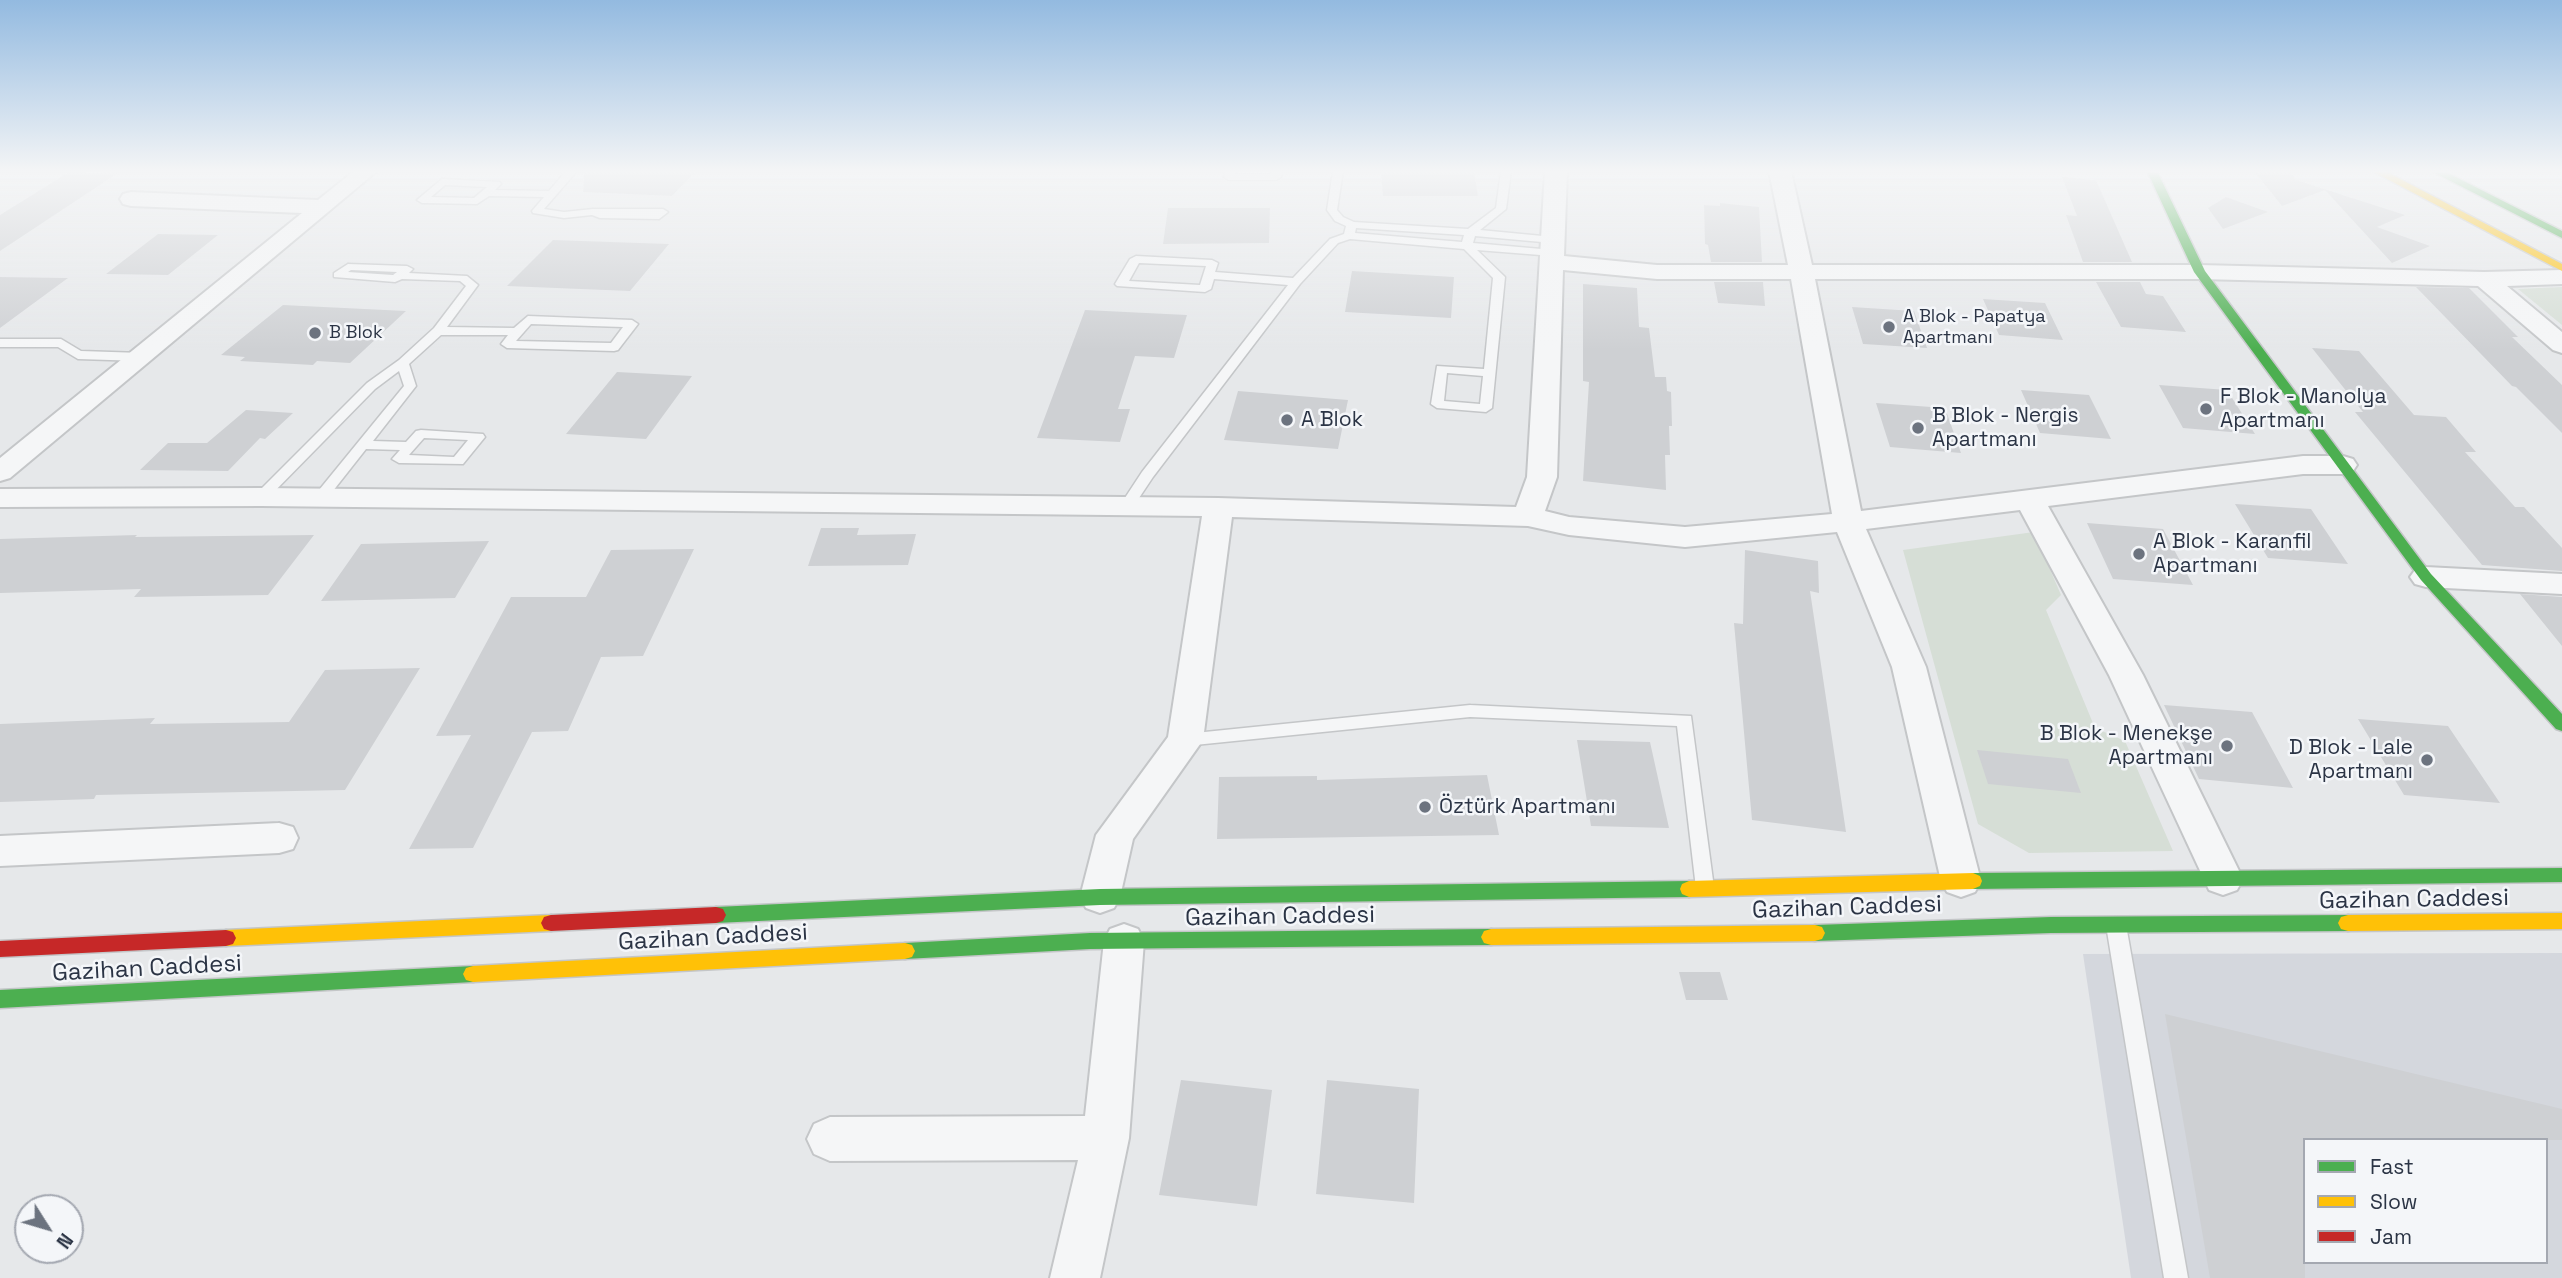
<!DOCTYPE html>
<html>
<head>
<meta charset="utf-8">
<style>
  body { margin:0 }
  #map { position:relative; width:2562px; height:1278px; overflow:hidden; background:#e6e8ea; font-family:"Space Grotesk",sans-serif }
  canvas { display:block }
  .legend { position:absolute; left:2303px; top:1138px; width:245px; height:126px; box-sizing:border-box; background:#f4f6f9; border:2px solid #a4a8b1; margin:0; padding:9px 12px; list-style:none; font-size:21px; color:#2b3445 }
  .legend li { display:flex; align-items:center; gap:14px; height:35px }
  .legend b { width:35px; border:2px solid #a4a8b1 }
  .north { position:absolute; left:14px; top:1194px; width:70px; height:70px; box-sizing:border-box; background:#f4f6f9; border:2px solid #a4a8b1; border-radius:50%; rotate:127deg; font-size:19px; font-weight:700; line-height:28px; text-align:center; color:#2b3445 }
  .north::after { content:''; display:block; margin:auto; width:24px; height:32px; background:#6c737f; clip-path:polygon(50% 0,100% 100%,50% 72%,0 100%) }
</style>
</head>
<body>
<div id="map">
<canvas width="2562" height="1278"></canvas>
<ul class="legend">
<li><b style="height:9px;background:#4caf50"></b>Fast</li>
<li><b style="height:9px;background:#ffc107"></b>Slow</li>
<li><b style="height:9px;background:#c62828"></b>Jam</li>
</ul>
<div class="north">N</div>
</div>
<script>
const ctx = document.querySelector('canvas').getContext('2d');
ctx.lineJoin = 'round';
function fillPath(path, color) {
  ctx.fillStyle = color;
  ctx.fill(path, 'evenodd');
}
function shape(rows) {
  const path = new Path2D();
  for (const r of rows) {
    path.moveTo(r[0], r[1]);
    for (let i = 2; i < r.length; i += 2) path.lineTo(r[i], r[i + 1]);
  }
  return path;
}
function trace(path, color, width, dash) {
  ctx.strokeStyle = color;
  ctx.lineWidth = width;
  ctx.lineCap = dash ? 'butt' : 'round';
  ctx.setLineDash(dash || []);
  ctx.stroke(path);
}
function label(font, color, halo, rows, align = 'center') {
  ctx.font = font + ' "Space Grotesk",sans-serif';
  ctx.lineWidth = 5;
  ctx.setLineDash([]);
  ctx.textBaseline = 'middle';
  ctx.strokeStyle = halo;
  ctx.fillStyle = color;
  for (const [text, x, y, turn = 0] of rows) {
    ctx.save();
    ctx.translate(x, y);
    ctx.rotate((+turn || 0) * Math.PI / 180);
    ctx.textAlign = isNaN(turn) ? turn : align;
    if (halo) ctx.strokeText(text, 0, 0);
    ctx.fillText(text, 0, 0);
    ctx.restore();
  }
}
const built = shape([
  [2562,953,2562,1278,2131,1278,2083,954],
  [2305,1140,2546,1140,2546,1262,2305,1262]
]);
const green = shape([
  [2562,287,2562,325,2518,289],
  [2034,532,2061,595,2046,610,2095,728,2125,741,2173,851,2029,853,1978,824,1903,550]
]);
const building = shape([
  [584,171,696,171,672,196,583,192],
  [1381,171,1474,171,1478,196,1383,196],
  [2254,171,2290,171,2296,180,2405,215,2377,227,2430,246,2392,263,2325,190,2282,206],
  [69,172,118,173,0,251,0,215],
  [2062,177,2096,180,2132,262,2083,262,2066,215,2077,216],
  [2226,197,2268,212,2223,229,2208,208],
  [1720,203,1759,207,1762,262,1711,262,1708,245,1705,244,1704,205,1720,206],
  [1168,208,1270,208,1269,243,1163,244],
  [158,234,218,235,168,275,106,274],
  [553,240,669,244,630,291,507,286],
  [1352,271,1454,277,1451,318,1345,312],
  [0,277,68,278,0,328],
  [1714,282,1763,282,1765,306,1718,303],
  [2096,282,2140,282,2146,294,2163,296,2186,332,2121,327],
  [1583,284,1637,288,1639,327,1649,328,1655,377,1666,377,1667,391,1671,392,1672,426,1669,426,1670,455,1665,455,1666,490,1583,481,1589,382,1583,381],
  [2416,287,2469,288,2518,337,2512,337,2562,385,2562,433,2516,387,2512,386],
  [1983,299,2045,303,2063,340,1999,335],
  [283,305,406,311,350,363,317,361,313,365,240,361,245,357,221,355],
  [1852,307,1914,311,1927,348,1863,344],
  [1085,310,1187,315,1174,358,1135,356,1118,409,1130,409,1120,442,1037,438],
  [2312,348,2359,351,2414,415,2446,417,2476,452,2465,452,2515,507,2524,507,2562,548,2562,571,2482,565,2355,412,2363,412],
  [617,372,692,376,646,439,566,434],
  [2159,385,2227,390,2255,434,2183,428],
  [2021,390,2089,395,2111,439,2040,433],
  [1238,391,1348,400,1338,449,1224,440],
  [1876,403,1945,408,1961,453,1890,447],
  [246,410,293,413,265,439,260,438,228,471,140,470,168,443,207,443],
  [2235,504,2311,509,2348,564,2268,558],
  [2087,523,2163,529,2193,585,2113,579],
  [821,528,859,528,857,535,916,534,908,565,808,566],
  [137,535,135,537,314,535,268,595,134,597,141,589,0,593,0,539],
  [489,541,455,598,321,601,361,544],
  [694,549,643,656,601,657,568,731,532,732,473,848,409,849,471,735,436,736,511,597,586,597,611,550],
  [1745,550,1818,561,1819,593,1810,591,1846,832,1752,820,1734,623,1743,624],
  [2520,594,2562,597,2562,646],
  [420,668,345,790,96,795,94,799,0,802,0,724,155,718,150,724,289,722,325,670],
  [2164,705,2252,712,2293,788,2199,779],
  [2358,719,2448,726,2500,803,2404,795],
  [1577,740,1650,742,1669,828,1591,826],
  [1977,750,2068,759,2081,793,1988,784],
  [1487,775,1499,835,1217,839,1219,777,1317,776,1317,780],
  [1679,972,1720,972,1728,1000,1686,1000],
  [2165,1014,2562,1109,2562,1140,2305,1140,2305,1278,2210,1278],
  [1181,1080,1272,1090,1257,1206,1159,1195],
  [1327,1080,1419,1089,1414,1203,1316,1194]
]);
const lane = shape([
  [566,171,577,171,544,209,564,212,593,209,663,209,668,212,659,219,600,218,592,215,564,218,533,213,532,211,544,197,489,196,477,204,422,203,417,200,442,179,500,182,501,184,495,190,549,191,566,171],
  [445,185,487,187,474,198,431,197,445,185],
  [1225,171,1235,171,1235,174,1271,174,1272,171,1282,171,1281,177,1276,180,1229,180,1224,177,1225,171],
  [1333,171,1343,171,1337,210,1343,217,1354,222,1468,229,1496,208,1501,171,1511,171,1506,209,1480,230,1553,237,1558,240,1553,243,1475,236,1473,243,1553,250,1559,253,1553,256,1477,250,1505,277,1492,408,1486,412,1437,408,1431,404,1437,366,1484,369,1493,278,1464,249,1350,239,1338,243,1300,284,1153,477,1131,510,1121,510,1119,507,1142,472,1288,285,1214,279,1211,289,1205,292,1117,286,1115,284,1130,259,1136,256,1212,260,1218,263,1215,272,1293,278,1330,239,1344,234,1346,226,1335,221,1327,210,1333,171],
  [1356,228,1464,235,1462,242,1355,233,1356,228],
  [1139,263,1206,266,1200,285,1129,281,1139,263],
  [1447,373,1483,376,1480,404,1444,401,1447,373],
  [348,264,407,266,413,269,409,273,467,276,478,285,447,327,514,328,528,316,632,320,638,324,618,350,614,351,507,348,501,344,508,335,441,335,409,364,416,386,373,441,406,442,416,431,421,430,483,434,485,437,463,464,399,463,392,459,400,450,366,449,325,501,315,501,313,498,315,495,404,386,399,371,375,389,266,500,256,500,254,497,256,494,367,383,399,360,434,328,466,286,460,281,402,279,395,282,334,277,334,273,348,264],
  [351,270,397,272,393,275,348,272,351,270],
  [531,324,623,327,611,343,516,341,531,324],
  [424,438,468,440,454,457,409,455,424,438],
  [0,339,61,339,81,351,142,353,148,357,142,361,78,359,58,347,0,347,0,339],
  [1470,705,1691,716,1714,888,1712,893,1705,896,1698,893,1696,888,1677,726,1470,717,1185,746,1179,744,1177,740,1179,736,1185,734,1470,705],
  [2116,917,2123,919,2126,925,2188,1278,2164,1278,2106,925,2109,919,2116,917]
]);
const street = shape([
  [354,171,377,171,10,478,0,481,0,458,302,213,131,206,123,204,120,199,123,194,131,192,318,200,354,171],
  [1545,171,1567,171,1564,256,1657,265,1788,265,1769,171,1791,171,1812,265,2200,265,2484,272,2562,270,2562,284,2507,286,2562,332,2562,353,2553,350,2478,286,2200,279,1815,279,1861,511,2303,456,2343,456,2353,459,2357,465,2353,471,2343,474,2303,474,2048,506,2143,675,2243,879,2237,890,2223,895,2209,890,2109,675,2020,510,1866,529,1926,667,1981,881,1975,892,1961,897,1947,892,1941,881,1892,667,1837,532,1685,547,1569,535,1528,526,1232,517,1203,740,1133,839,1120,897,1114,908,1100,913,1086,908,1080,897,1096,835,1168,737,1202,516,261,506,0,507,0,489,261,488,1218,498,1516,507,1527,477,1545,171],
  [1563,270,1657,279,1791,279,1832,514,1685,527,1569,517,1545,511,1557,477,1563,270],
  [2426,567,2562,574,2562,594,2426,587,2415,584,2410,577,2415,570,2426,567],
  [279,823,293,827,298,838,293,849,279,853,0,866,0,836,279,823],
  [1124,924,1138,929,1144,941,1129,1138,1100,1278,1050,1278,1078,1160,830,1161,814,1154,807,1139,814,1124,830,1117,1085,1116,1104,941,1110,929,1124,924]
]);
const fast = shape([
  [2147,171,2157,171,2205,271,2431,574,2562,714,2562,731,2556,729,2421,580,2194,272,2147,171],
  [2431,171,2444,171,2562,231,2562,238,2431,171],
  [2562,868,2562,882,1973,889,1966,886,1964,881,1966,876,1973,873,2562,868],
  [1689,881,1696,884,1698,889,1696,894,1689,897,1100,905,716,923,709,921,706,915,709,909,716,907,1100,889,1689,881],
  [2348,915,2355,917,2358,923,2355,929,2348,931,2051,933,1815,941,1808,939,1805,933,1808,927,1815,925,2051,917,2348,915],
  [1491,929,1498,931,1501,937,1498,943,1491,945,1090,949,905,959,898,957,895,951,898,945,905,943,1090,933,1491,929],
  [473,966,480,968,483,974,480,980,473,982,0,1008,0,990,473,966]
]);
const slow = shape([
  [2372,171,2385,171,2562,264,2562,271,2372,171],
  [1973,873,1980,876,1982,881,1980,886,1973,889,1689,897,1682,894,1680,889,1682,884,1689,881,1973,873],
  [2562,913,2562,929,2348,931,2341,929,2338,923,2341,917,2348,915,2562,913],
  [551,915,558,917,561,923,558,929,551,931,226,946,219,944,216,938,219,932,226,930,551,915],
  [1815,925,1822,927,1825,933,1822,939,1815,941,1491,945,1484,943,1481,937,1484,931,1491,929,1815,925],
  [905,943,912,945,915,951,912,957,905,959,473,982,466,980,463,974,466,968,473,966,905,943]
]);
const jam = shape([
  [716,907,723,909,726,915,723,921,716,923,551,931,544,929,541,923,544,917,551,915,716,907],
  [226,930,233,932,236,938,233,944,226,946,0,957,0,941,226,930]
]);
const markers = [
  [1889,327,7,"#6c737f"],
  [315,333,7,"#6c737f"],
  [2206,409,7,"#6c737f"],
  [1287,420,7,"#6c737f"],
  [1918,428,7,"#6c737f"],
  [2139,554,7,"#6c737f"],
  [2227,746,7,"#6c737f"],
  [2427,760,7,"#6c737f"],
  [1425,807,7,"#6c737f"]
];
const farPoinames = [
  ["A Blok - Papatya",1903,317],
  ["Apartmanı",1903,338],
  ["B Blok",329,333]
];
const poiNames = [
  ["F Blok - Manolya",2220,397],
  ["Apartmanı",2220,421],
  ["B Blok - Nergis",1932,416],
  ["Apartmanı",1932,440],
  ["A Blok",1301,420],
  ["A Blok - Karanfil",2153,542],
  ["Apartmanı",2153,566],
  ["B Blok - Menekşe",2213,734,"right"],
  ["Apartmanı",2213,758,"right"],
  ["D Blok - Lale",2413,748,"right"],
  ["Apartmanı",2413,772,"right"],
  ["Öztürk Apartmanı",1439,807]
];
const nearStreetnames = [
  ["Gazihan Caddesi",2414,900,-1],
  ["Gazihan Caddesi",1847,908,-2],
  ["Gazihan Caddesi",1280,917,-1],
  ["Gazihan Caddesi",713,938,-3],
  ["Gazihan Caddesi",147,969,-3]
];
fillPath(built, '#d4d7dd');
fillPath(green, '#d6ded6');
fillPath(building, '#ced0d3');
trace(lane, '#c4c6c8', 3);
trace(street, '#c4c6c8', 4);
trace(fast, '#c4c6c8', 3);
trace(slow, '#c4c6c8', 3);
trace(jam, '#c4c6c8', 3);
fillPath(lane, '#f5f6f7');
fillPath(street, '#f5f6f7');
fillPath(fast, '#4caf50');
fillPath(slow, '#ffc107');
fillPath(jam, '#c62828');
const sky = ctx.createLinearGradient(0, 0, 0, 350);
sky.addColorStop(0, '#93bae0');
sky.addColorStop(0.49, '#f4f5f6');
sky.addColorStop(1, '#f4f5f600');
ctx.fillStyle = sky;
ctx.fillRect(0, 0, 2562, 350);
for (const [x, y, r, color] of markers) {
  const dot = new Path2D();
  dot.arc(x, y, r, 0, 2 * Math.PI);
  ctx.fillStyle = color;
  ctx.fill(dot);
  trace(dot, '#f4f6f9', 2.5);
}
label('18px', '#2b3445', '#f4f6f9', farPoinames, 'left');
label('21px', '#2b3445', '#f4f6f9', poiNames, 'left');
label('24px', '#2b3445', '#f4f6f9', nearStreetnames);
</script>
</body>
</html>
